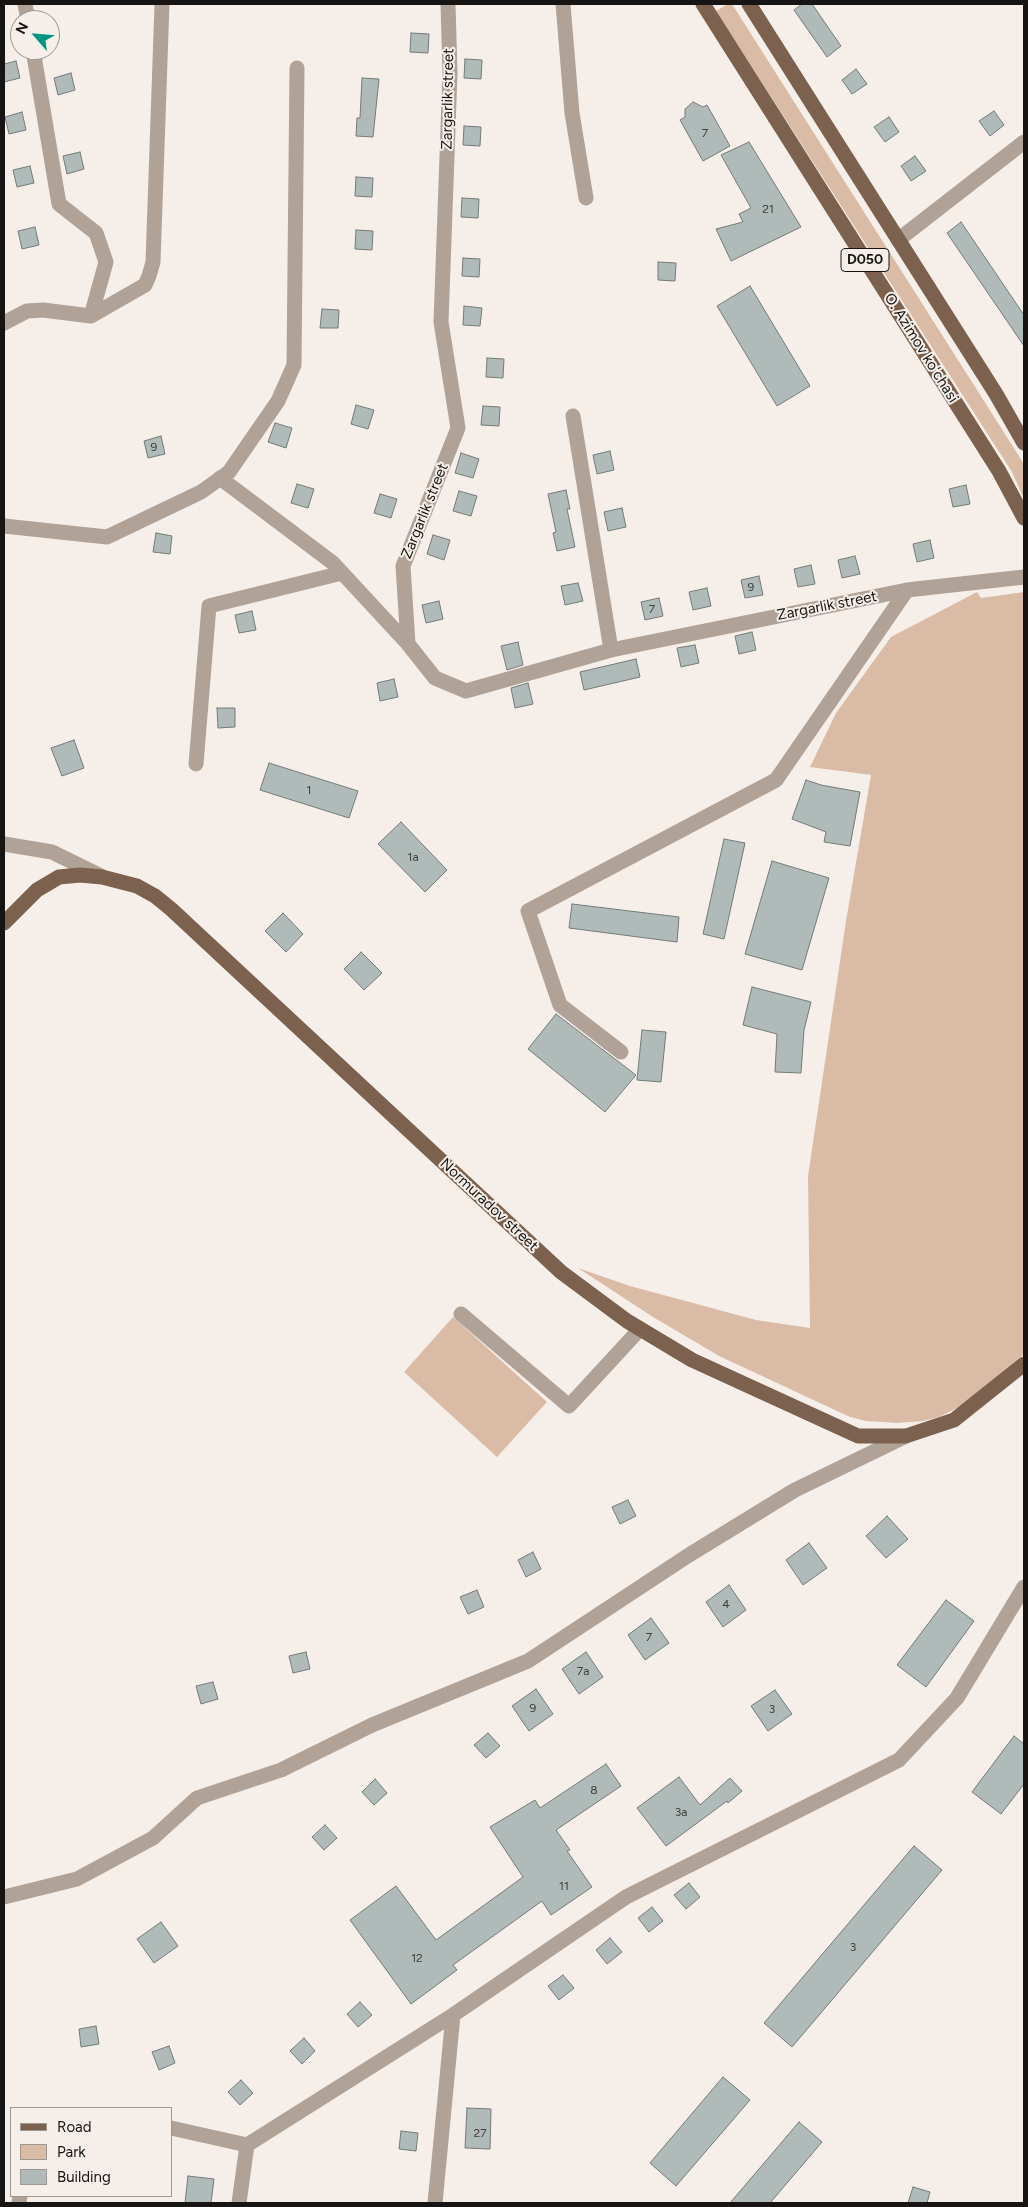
<!DOCTYPE html>
<html>
<head>
<meta charset="utf-8">
<style>
  body { margin:0 }
  #map { position:relative; width:1028px; height:2207px; overflow:hidden; background:#f6efe9; font-family:Figtree,sans-serif }
  canvas { display:block }
  .frame { position:absolute; inset:0; border:5px solid #171513; pointer-events:none }
  .legend { position:absolute; left:10px; top:2107px; width:162px; height:90px; box-sizing:border-box; background:#f6efe9; border:1px solid #9d9893; margin:0; padding:6px 9px; list-style:none; font-size:15px; color:#171513 }
  .legend li { display:flex; align-items:center; gap:10px; height:25px }
  .legend b { width:25px; border:1px solid #9d9893 }
  .north { position:absolute; left:10px; top:10px; width:50px; height:50px; box-sizing:border-box; background:#f6efe9; border:1px solid #9d9893; border-radius:50%; rotate:297deg; font-size:14px; font-weight:700; line-height:20px; text-align:center; color:#171513 }
  .north::after { content:''; display:block; margin:auto; width:18px; height:22px; background:#009482; clip-path:polygon(50% 0,100% 100%,50% 72%,0 100%) }
</style>
</head>
<body>
<div id="map">
<canvas width="1028" height="2207"></canvas>
<div class="frame"></div>
<ul class="legend">
<li><b style="height:6px;background:#7b614e"></b>Road</li>
<li><b style="height:14px;background:#dabca6"></b>Park</li>
<li><b style="height:14px;background:#b0bab8"></b>Building</li>
</ul>
<div class="north">N</div>
</div>
<script>
const ctx = document.querySelector('canvas').getContext('2d');
ctx.lineJoin = 'round';
function fillPath(path, color) {
  ctx.fillStyle = color;
  ctx.fill(path, 'evenodd');
}
function shape(rows) {
  const path = new Path2D();
  for (const r of rows) {
    path.moveTo(r[0], r[1]);
    for (let i = 2; i < r.length; i += 2) path.lineTo(r[i], r[i + 1]);
  }
  return path;
}
function trace(path, color, width, dash) {
  ctx.strokeStyle = color;
  ctx.lineWidth = width;
  ctx.lineCap = dash ? 'butt' : 'round';
  ctx.setLineDash(dash || []);
  ctx.stroke(path);
}
function label(font, color, halo, rows, align = 'center') {
  ctx.font = font + ' Figtree,sans-serif';
  ctx.lineWidth = 4;
  ctx.setLineDash([]);
  ctx.textBaseline = 'middle';
  ctx.strokeStyle = halo;
  ctx.fillStyle = color;
  for (const [text, x, y, turn = 0] of rows) {
    ctx.save();
    ctx.translate(x, y);
    ctx.rotate((+turn || 0) * Math.PI / 180);
    ctx.textAlign = isNaN(turn) ? turn : align;
    if (halo) ctx.strokeText(text, 0, 0);
    ctx.fillText(text, 0, 0);
    ctx.restore();
  }
}
const green = shape([
  [728,4,732,4,1024,464,1024,499,1012,472,716,11],
  [977,592,981,598,1024,592,1024,1354,961,1406,939,1417,923,1421,898,1423,866,1421,850,1417,719,1356,653,1317,578,1268,630,1286,756,1320,810,1328,808,1176,846,921,871,775,810,767,836,713,891,637],
  [453,1317,547,1402,497,1457,404,1372]
]);
const building = shape([
  [802,4,812,4,841,46,827,57,794,10,802,4],
  [411,33,429,34,428,53,410,52,411,33],
  [465,59,482,60,481,79,464,78,465,59],
  [16,61,20,78,4,82,4,64,16,61],
  [856,69,867,84,852,94,842,80,856,69],
  [71,73,75,90,58,95,54,78,71,73],
  [362,78,379,79,373,137,356,136,357,118,360,118,362,78],
  [693,102,703,107,707,105,730,146,703,161,680,120,685,117,685,109,693,102],
  [994,111,1004,125,990,136,979,121,994,111],
  [22,112,26,130,9,134,5,117,22,112],
  [889,117,899,132,885,142,874,127,889,117],
  [464,126,481,127,480,146,463,145,464,126],
  [749,142,801,227,731,261,716,229,743,222,739,214,751,208,721,155,749,142],
  [80,152,84,169,67,174,63,156,80,152],
  [915,156,926,171,911,181,901,166,915,156],
  [30,166,34,183,17,187,13,170,30,166],
  [356,177,373,178,372,197,355,196,356,177],
  [462,198,479,199,478,218,461,217,462,198],
  [961,222,1024,315,1024,346,947,233,961,222],
  [35,227,39,245,22,249,18,231,35,227],
  [356,230,373,231,372,250,355,249,356,230],
  [463,258,480,259,479,277,462,276,463,258],
  [658,262,676,263,675,281,658,280,658,262],
  [750,286,810,386,777,406,717,306,750,286],
  [464,306,482,308,480,326,463,325,464,306],
  [322,309,339,310,338,328,320,328,322,309],
  [487,358,504,359,503,378,486,377,487,358],
  [356,405,374,410,368,429,351,424,356,405],
  [483,406,500,407,499,426,481,425,483,406],
  [275,423,292,428,286,448,268,442,275,423],
  [161,436,165,454,148,458,144,441,161,436],
  [610,451,614,470,597,474,593,455,610,451],
  [461,453,479,459,473,478,455,473,461,453],
  [297,484,314,489,308,508,291,503,297,484],
  [966,485,970,504,953,507,949,489,966,485],
  [566,490,570,509,567,509,575,547,557,551,553,533,556,532,548,494,566,490],
  [459,491,477,496,471,516,453,511,459,491],
  [380,494,397,499,391,518,374,513,380,494],
  [622,508,626,527,608,531,604,512,622,508],
  [156,533,172,536,170,554,153,552,156,533],
  [433,535,450,540,444,560,427,554,433,535],
  [930,540,934,558,917,562,913,544,930,540],
  [855,556,860,574,842,578,838,560,855,556],
  [811,565,815,584,798,587,794,569,811,565],
  [759,576,763,595,745,598,741,580,759,576],
  [578,583,583,601,565,605,561,586,578,583],
  [707,588,711,606,693,610,689,592,707,588],
  [659,598,663,616,645,620,641,602,659,598],
  [439,601,443,619,426,623,422,605,439,601],
  [252,611,256,630,239,633,235,615,252,611],
  [752,632,756,650,739,654,735,636,752,632],
  [518,642,523,665,507,670,501,646,518,642],
  [695,645,699,663,681,667,677,648,695,645],
  [636,659,640,677,584,690,580,672,636,659],
  [394,679,398,697,380,701,377,683,394,679],
  [528,683,533,704,515,708,511,688,528,683],
  [217,708,235,708,235,727,218,728,217,708],
  [74,740,84,768,62,776,51,748,74,740],
  [269,763,358,791,349,818,260,790,269,763],
  [806,780,821,785,860,792,850,846,824,842,826,832,792,819,806,780],
  [401,822,447,870,425,892,378,844,401,822],
  [724,839,745,843,724,939,703,934,724,839],
  [772,861,829,878,802,970,745,954,772,861],
  [572,904,679,917,677,942,569,928,572,904],
  [283,913,303,934,286,952,265,931,283,913],
  [361,952,382,973,364,990,344,969,361,952],
  [752,987,811,1002,804,1030,801,1073,775,1072,777,1034,743,1025,752,987],
  [556,1014,636,1075,605,1112,528,1049,556,1014],
  [642,1030,666,1032,661,1082,637,1080,642,1030],
  [628,1500,636,1516,620,1524,612,1507,628,1500],
  [887,1516,908,1539,886,1558,866,1536,887,1516],
  [809,1543,827,1568,803,1585,786,1560,809,1543],
  [533,1552,541,1569,526,1577,518,1560,533,1552],
  [729,1585,746,1610,723,1627,706,1602,729,1585],
  [477,1590,484,1607,468,1614,460,1597,477,1590],
  [946,1600,974,1621,926,1687,897,1665,946,1600],
  [651,1618,669,1643,645,1660,628,1635,651,1618],
  [306,1652,310,1669,293,1673,289,1656,306,1652],
  [586,1652,603,1677,579,1694,562,1669,586,1652],
  [213,1682,218,1699,201,1704,196,1686,213,1682],
  [536,1689,553,1714,529,1731,512,1706,536,1689],
  [775,1690,792,1714,768,1731,751,1706,775,1690],
  [488,1733,500,1746,486,1758,474,1745,488,1733],
  [1014,1736,1024,1744,1024,1784,1001,1814,972,1792,1014,1736],
  [606,1764,621,1786,556,1830,570,1850,567,1851,592,1887,551,1915,542,1901,453,1965,457,1970,411,2004,350,1920,396,1886,436,1940,523,1877,490,1827,535,1800,540,1808,606,1764],
  [679,1777,700,1805,730,1778,742,1791,728,1803,727,1801,666,1846,637,1808,679,1777],
  [375,1779,387,1793,374,1805,362,1792,375,1779],
  [325,1825,337,1838,324,1850,312,1837,325,1825],
  [914,1846,942,1870,792,2047,764,2023,914,1846],
  [689,1883,700,1897,686,1909,674,1895,689,1883],
  [652,1907,663,1921,649,1932,638,1918,652,1907],
  [161,1922,178,1946,154,1963,137,1939,161,1922],
  [610,1938,622,1952,607,1964,596,1950,610,1938],
  [563,1975,574,1988,559,2000,548,1986,563,1975],
  [360,2002,372,2015,358,2027,347,2014,360,2002],
  [96,2026,99,2044,81,2047,79,2029,96,2026],
  [304,2038,315,2051,302,2064,290,2051,304,2038],
  [169,2046,175,2063,159,2070,152,2052,169,2046],
  [723,2077,750,2100,676,2186,650,2163,723,2077],
  [241,2080,253,2093,240,2105,228,2092,241,2080],
  [467,2108,491,2109,490,2149,465,2148,467,2108],
  [799,2122,822,2142,770,2203,730,2203,799,2122],
  [401,2131,418,2133,416,2151,399,2149,401,2131],
  [188,2176,214,2179,211,2203,185,2203,188,2176],
  [913,2187,930,2192,927,2203,908,2203,913,2187]
]);
const minor = shape([
  [25,4,28,20],
  [448,4,450,73,441,322,458,428,403,566,408,644,435,678,466,691,611,650,907,590,1024,577],
  [563,4,572,113,586,198],
  [33,50,59,204,96,233,106,262,91,316],
  [898,240,1024,142],
  [4,323,27,311,43,310,91,316,145,285,149,276,153,262,162,4],
  [573,416,611,650],
  [220,478,333,563,408,644],
  [4,526,107,537,201,492,229,472,278,401,294,365,297,68],
  [196,764,209,606,342,573],
  [4,844,52,852,101,876],
  [621,1052,560,1005,528,911,776,780,907,590],
  [461,1314,569,1406,640,1329],
  [4,1897,77,1879,153,1838,197,1798,281,1770,372,1725,528,1661,689,1555,795,1490,906,1436],
  [171,2128,247,2145],
  [19,2203,20,2196],
  [239,2203,247,2145,453,2015,626,1897,899,1760,957,1698,1024,1587],
  [435,2203,453,2015]
]);
const major = shape([
  [703,4,999,471,1024,518],
  [749,4,996,394,1024,443],
  [4,923,37,890,59,877,80,875,102,877,137,886,155,896,171,909,561,1272,627,1321,692,1360,858,1436,906,1436,954,1420,1024,1364]
]);
const numberNames = [
  ["7",705,133],
  ["21",768,209],
  ["9",154,447],
  ["9",751,587],
  ["7",652,609],
  ["1",309,790],
  ["1a",413,857],
  ["4",726,1604],
  ["7",649,1637],
  ["7a",583,1671],
  ["9",533,1708],
  ["3",772,1709],
  ["8",594,1790],
  ["3a",681,1812],
  ["11",564,1886],
  ["3",853,1947],
  ["12",417,1958],
  ["27",480,2133]
];
const shields = [
  [865,260,48]
];
const shieldNames = [
  ["D050",865,260]
];
const streetNames = [
  ["Zargarlik street",448,99,-89],
  ["O. Azimov ko'chasi",921,348,58],
  ["Zargarlik street",425,511,-68],
  ["Zargarlik street",827,606,-11],
  ["Normuradov street",489,1205,43]
];
fillPath(green, '#dabca6');
fillPath(building, '#b0bab8');
trace(building, '#727b79', 1);
trace(minor, '#b1a297', 15);
trace(major, '#7b614e', 15);
label('12px', '#3d3e3c', null, numberNames);
for (const [x, y, w] of shields) {
  const box = new Path2D();
  box.roundRect(x - w / 2, y - 11.5, w, 23, 4);
  ctx.fillStyle = '#f6efe9';
  ctx.fill(box);
  trace(box, '#171513', 1);
}
label('bold 14px', '#171513', null, shieldNames);
label('15px', '#171513', '#f6efe9', streetNames);
</script>
</body>
</html>
